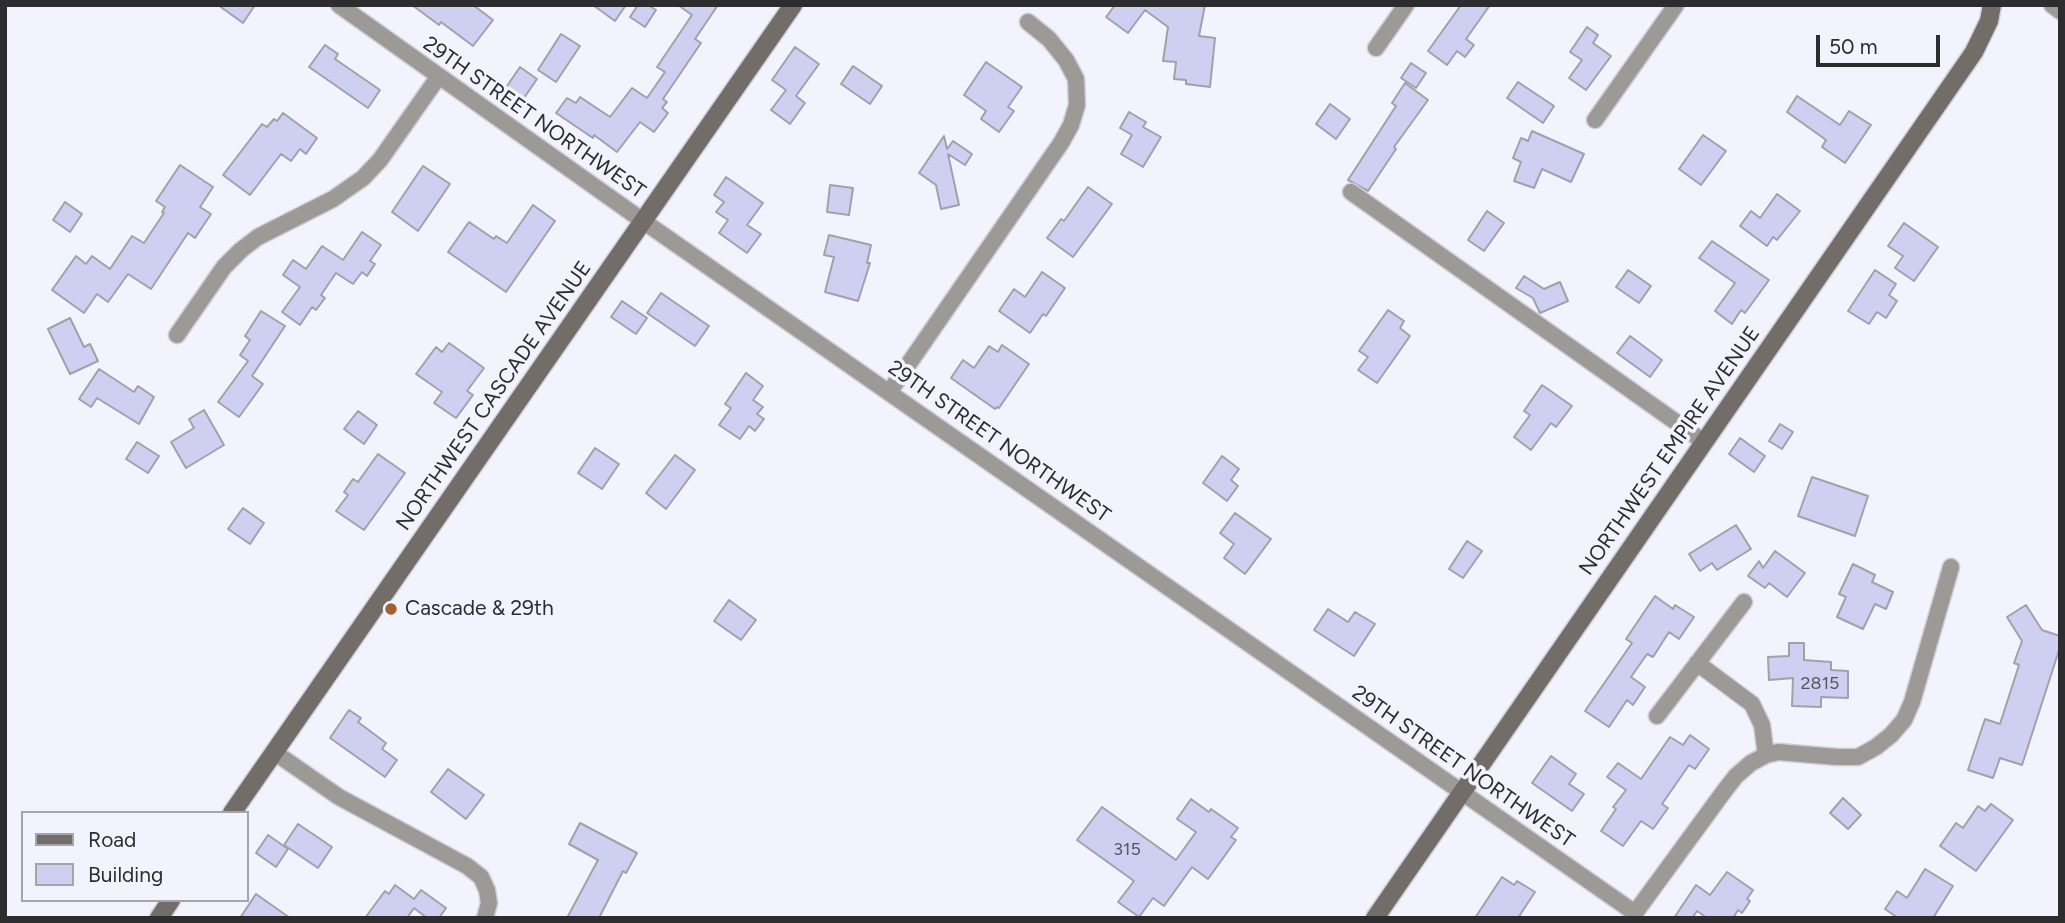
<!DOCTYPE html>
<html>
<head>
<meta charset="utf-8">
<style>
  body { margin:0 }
  #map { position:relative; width:2065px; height:923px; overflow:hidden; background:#f3f3fd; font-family:Figtree,sans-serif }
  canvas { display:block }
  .frame { position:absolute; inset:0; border:7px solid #2d2d30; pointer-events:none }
  .legend { position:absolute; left:21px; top:811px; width:228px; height:91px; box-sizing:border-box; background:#f3f3fd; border:2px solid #a4a4ab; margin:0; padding:9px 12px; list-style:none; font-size:21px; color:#2d2d30 }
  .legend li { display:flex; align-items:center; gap:14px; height:35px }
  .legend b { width:35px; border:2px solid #a4a4ab }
  .scale { position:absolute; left:1816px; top:35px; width:124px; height:32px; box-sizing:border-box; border:4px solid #2d2d30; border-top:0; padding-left:9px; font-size:21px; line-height:24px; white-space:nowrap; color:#2d2d30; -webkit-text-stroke:5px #f3f3fd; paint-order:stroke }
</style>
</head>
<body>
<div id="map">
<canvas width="2065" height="923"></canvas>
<div class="frame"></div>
<ul class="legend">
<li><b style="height:9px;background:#736d6a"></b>Road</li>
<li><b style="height:19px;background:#cfcff2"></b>Building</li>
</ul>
<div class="scale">50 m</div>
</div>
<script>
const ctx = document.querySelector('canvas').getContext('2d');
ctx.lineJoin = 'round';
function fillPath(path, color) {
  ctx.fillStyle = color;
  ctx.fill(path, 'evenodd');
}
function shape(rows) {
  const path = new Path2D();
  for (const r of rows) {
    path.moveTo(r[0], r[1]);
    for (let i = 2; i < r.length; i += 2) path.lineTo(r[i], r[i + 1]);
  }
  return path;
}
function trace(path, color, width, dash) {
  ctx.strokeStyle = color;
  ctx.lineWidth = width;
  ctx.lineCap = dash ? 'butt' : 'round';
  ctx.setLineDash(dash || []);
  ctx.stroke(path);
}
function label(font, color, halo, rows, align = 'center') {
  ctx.font = font + ' Figtree,sans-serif';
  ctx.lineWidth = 7;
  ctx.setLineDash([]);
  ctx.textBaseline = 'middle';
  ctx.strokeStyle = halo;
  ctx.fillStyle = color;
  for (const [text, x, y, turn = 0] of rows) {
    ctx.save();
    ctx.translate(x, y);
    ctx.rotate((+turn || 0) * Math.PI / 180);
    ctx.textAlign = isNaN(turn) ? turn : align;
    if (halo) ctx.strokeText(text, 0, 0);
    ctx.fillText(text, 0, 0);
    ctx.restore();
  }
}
const building = shape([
  [218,5,255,5,243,23,218,5],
  [412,5,473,5,493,20,473,46,441,22,439,25,412,5],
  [593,5,626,5,615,21,593,5],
  [638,5,648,5,656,10,645,27,630,17,638,5],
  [678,5,718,5,695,39,701,43,663,99,667,102,662,108,668,113,654,132,640,122,617,152,594,135,593,138,556,113,567,98,576,103,580,97,610,117,632,88,647,98,665,72,657,67,692,15,678,5],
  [1115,5,1205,5,1199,36,1215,38,1210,87,1186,84,1186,80,1174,79,1176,62,1163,61,1168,27,1145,10,1128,33,1106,17,1115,5],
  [1461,5,1490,5,1466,39,1474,45,1465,57,1457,51,1447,65,1428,51,1461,5],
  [1587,27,1598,35,1593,43,1611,56,1586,90,1569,78,1582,60,1570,52,1587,27],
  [561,34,580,46,556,82,538,70,561,34],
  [325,45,338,54,335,59,380,90,368,108,309,67,325,45],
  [795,47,819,64,796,96,805,103,790,124,771,110,786,90,772,80,795,47],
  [986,62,1022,87,1008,107,1014,111,999,132,981,119,986,111,964,95,986,62],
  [1411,63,1426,73,1416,88,1401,78,1411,63],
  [853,66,882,86,870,104,841,84,853,66],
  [520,67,537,79,524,98,507,86,520,67],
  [1518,82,1554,106,1543,123,1507,98,1518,82],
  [1405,83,1428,100,1394,147,1396,149,1368,191,1348,180,1396,106,1392,103,1405,83],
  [1797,96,1840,125,1849,111,1871,125,1845,163,1822,147,1826,140,1787,112,1797,96],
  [1330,104,1350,119,1336,139,1316,124,1330,104],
  [1129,112,1146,122,1143,127,1161,137,1143,167,1121,154,1132,135,1120,128,1129,112],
  [283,113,317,138,306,154,300,149,291,161,281,154,250,195,223,175,262,124,267,127,274,119,277,121,283,113],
  [1532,131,1584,154,1571,182,1542,169,1534,188,1514,181,1521,162,1513,158,1521,138,1528,141,1532,131],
  [1703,135,1726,151,1701,185,1679,169,1703,135],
  [944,136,947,149,953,141,972,154,965,165,948,154,959,205,941,209,936,185,919,173,944,136],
  [180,165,213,187,200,207,211,214,195,238,188,233,151,289,128,274,108,302,97,294,84,313,52,290,76,256,86,264,92,256,110,269,132,236,144,243,164,213,162,212,165,207,156,201,180,165],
  [423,166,450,184,418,231,392,212,423,166],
  [726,177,763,203,747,225,761,234,747,253,719,233,728,220,716,212,724,202,714,195,726,177],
  [830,185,853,188,849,215,827,212,830,185],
  [1088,187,1112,204,1073,257,1047,238,1061,219,1064,221,1088,187],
  [1777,194,1800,211,1777,240,1773,237,1767,246,1740,226,1751,211,1760,218,1777,194],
  [65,202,82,214,70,232,53,220,65,202],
  [533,205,555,221,506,292,448,252,469,222,494,239,496,236,507,243,533,205],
  [1487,211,1504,223,1484,251,1468,240,1487,211],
  [1904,223,1938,247,1914,281,1895,268,1903,256,1888,246,1904,223],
  [362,232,381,245,370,261,375,264,367,276,362,272,353,284,336,273,321,295,325,298,316,310,312,307,300,325,282,312,300,287,283,275,293,260,306,269,322,246,343,260,362,232],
  [829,235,871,245,867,263,870,263,858,301,825,292,834,257,824,255,829,235],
  [1712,241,1769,280,1745,313,1741,310,1732,324,1715,311,1735,283,1699,258,1712,241],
  [1628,270,1651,286,1639,303,1616,287,1628,270],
  [1875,270,1896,284,1889,295,1897,301,1886,318,1877,312,1869,324,1848,311,1875,270],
  [1042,272,1065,288,1046,316,1043,314,1030,333,999,311,1014,289,1025,297,1042,272],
  [1524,276,1544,289,1560,282,1568,301,1540,313,1533,298,1516,288,1524,276],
  [661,293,709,326,695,346,647,313,661,293],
  [622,301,647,318,636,334,611,317,622,301],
  [1388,310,1404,321,1400,328,1410,336,1377,383,1358,370,1368,357,1359,351,1388,310],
  [261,311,285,326,252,376,263,384,239,417,218,402,248,361,240,355,250,340,245,336,261,311],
  [70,318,84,347,90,344,98,361,70,374,48,329,70,318],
  [1630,336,1662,360,1650,377,1617,353,1630,336],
  [449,343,484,368,467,391,473,395,456,418,434,403,442,392,416,374,436,347,442,352,449,343],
  [1002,345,1029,364,999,408,997,407,995,409,951,378,963,360,974,368,989,346,998,352,1002,345],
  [99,369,134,392,138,386,154,397,139,424,97,398,91,407,79,399,99,369],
  [746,373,763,386,753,400,763,407,757,414,764,419,755,431,749,426,740,439,719,425,731,408,725,404,746,373],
  [1542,385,1572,406,1556,427,1551,423,1531,450,1514,437,1530,415,1524,411,1542,385],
  [204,410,224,445,186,468,171,442,194,428,189,419,204,410],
  [358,411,377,425,364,444,344,429,358,411],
  [1780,424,1793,432,1782,449,1769,441,1780,424],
  [1740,438,1765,456,1754,472,1729,454,1740,438],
  [137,442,159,456,148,473,126,459,137,442],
  [595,448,619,464,602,489,578,473,595,448],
  [378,454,405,473,364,530,336,511,348,495,344,492,353,479,358,482,378,454],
  [675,455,695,470,666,509,646,493,675,455],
  [1222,456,1239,469,1231,480,1238,486,1227,501,1203,483,1222,456],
  [1812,477,1868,496,1855,536,1798,516,1812,477],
  [243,508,264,523,250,544,228,529,243,508],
  [1235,513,1271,539,1245,574,1224,558,1234,544,1220,533,1235,513],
  [1736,525,1751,549,1717,570,1712,563,1700,571,1689,554,1736,525],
  [1467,541,1482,551,1463,578,1449,569,1467,541],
  [1775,551,1805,573,1787,597,1769,583,1765,588,1748,576,1759,561,1763,568,1775,551],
  [1853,564,1875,575,1872,582,1893,592,1886,609,1875,604,1863,629,1837,617,1846,597,1839,594,1853,564],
  [1655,596,1673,609,1675,605,1694,617,1679,639,1669,632,1653,657,1647,654,1631,677,1645,687,1633,705,1627,700,1609,727,1585,711,1632,643,1626,639,1655,596],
  [729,600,756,620,741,640,714,621,729,600],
  [2026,605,2042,630,2060,636,2060,647,2022,765,2000,758,1993,778,1968,770,1985,719,2000,724,2019,665,2014,663,2022,641,2007,617,2026,605],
  [1328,609,1348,622,1355,612,1375,624,1354,656,1314,630,1328,609],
  [1789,643,1804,643,1804,660,1831,662,1831,670,1848,671,1848,698,1821,697,1821,707,1792,706,1793,678,1769,680,1768,657,1789,656,1789,643],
  [349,710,361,718,358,722,386,743,382,749,397,760,385,777,330,738,349,710],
  [1690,735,1709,749,1695,769,1689,765,1662,804,1668,808,1653,829,1641,821,1623,846,1601,831,1616,809,1613,807,1626,790,1607,777,1618,763,1641,779,1670,737,1683,745,1690,735],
  [1551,756,1576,774,1569,784,1584,794,1572,811,1532,783,1551,756],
  [448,769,484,795,466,819,431,792,448,769],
  [1843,798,1861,815,1848,829,1830,813,1843,798],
  [1191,799,1209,812,1211,809,1238,828,1231,837,1236,840,1208,879,1192,867,1164,906,1153,898,1139,917,1118,902,1134,881,1077,840,1102,807,1176,860,1196,832,1177,819,1191,799],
  [1991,804,2013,820,1976,871,1940,846,1956,823,1963,828,1978,806,1985,811,1991,804],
  [580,823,637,853,626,873,623,871,599,918,567,918,598,860,569,844,580,823],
  [298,824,332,847,318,868,284,845,298,824],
  [268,835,288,849,276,867,256,853,268,835],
  [1925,869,1953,886,1933,918,1898,918,1885,909,1897,891,1907,898,1925,869],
  [1727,872,1753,890,1747,899,1750,901,1742,913,1738,910,1733,918,1707,918,1697,911,1692,918,1674,918,1696,885,1710,895,1727,872],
  [1502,877,1514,885,1517,881,1535,892,1518,918,1475,918,1502,877],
  [395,885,414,899,421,890,446,908,439,918,427,918,414,908,407,918,365,918,385,891,389,894,395,885],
  [256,894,290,918,240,918,256,894]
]);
const street = shape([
  [339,5,643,221,1635,913,1725,790,1736,776,1751,763,1766,755,1778,752,1837,757,1858,757,1876,747,1891,735,1904,720,1912,702,1951,567],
  [2052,5,2060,11],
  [1376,48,1406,5],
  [1595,120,1676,5],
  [1351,192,1704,442],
  [177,335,224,267,241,250,258,237,333,199,363,178,380,160,439,76],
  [890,391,1061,143,1071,125,1077,105,1076,79,1066,60,1049,39,1028,22],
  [1697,663,1752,704,1762,725,1766,755],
  [1657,716,1744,602],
  [274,752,339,797,467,866,481,877,487,890,489,903,485,918]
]);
const secondary = shape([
  [232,813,793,5],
  [159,918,171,900],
  [1375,918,1974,52,1989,21,1992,5]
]);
const markers = [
  [391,609,7,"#a56032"]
];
const numberNames = [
  ["2815",1820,684],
  ["315",1127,850]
];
const streetNames = [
  ["29TH STREET NORTHWEST",534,118,35],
  ["NORTHWEST CASCADE AVENUE",494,396,-55],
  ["29TH STREET NORTHWEST",999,442,35],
  ["NORTHWEST EMPIRE AVENUE",1670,451,-55],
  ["29TH STREET NORTHWEST",1463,767,35]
];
const poiNames = [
  ["Cascade & 29th",405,609]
];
fillPath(building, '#cfcff2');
trace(building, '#a1a1aa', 2);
trace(street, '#cfcfd8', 19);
trace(secondary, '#cfcfd8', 21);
trace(street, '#9d9996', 16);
trace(secondary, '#736d6a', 18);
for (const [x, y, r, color] of markers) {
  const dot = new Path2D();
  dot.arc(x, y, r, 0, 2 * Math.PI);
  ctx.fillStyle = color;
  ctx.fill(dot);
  trace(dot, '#f3f3fd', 2.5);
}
label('18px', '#565660', null, numberNames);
label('21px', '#2d2d30', '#f3f3fd', streetNames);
label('21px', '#2d2d30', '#f3f3fd', poiNames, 'left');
</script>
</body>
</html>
